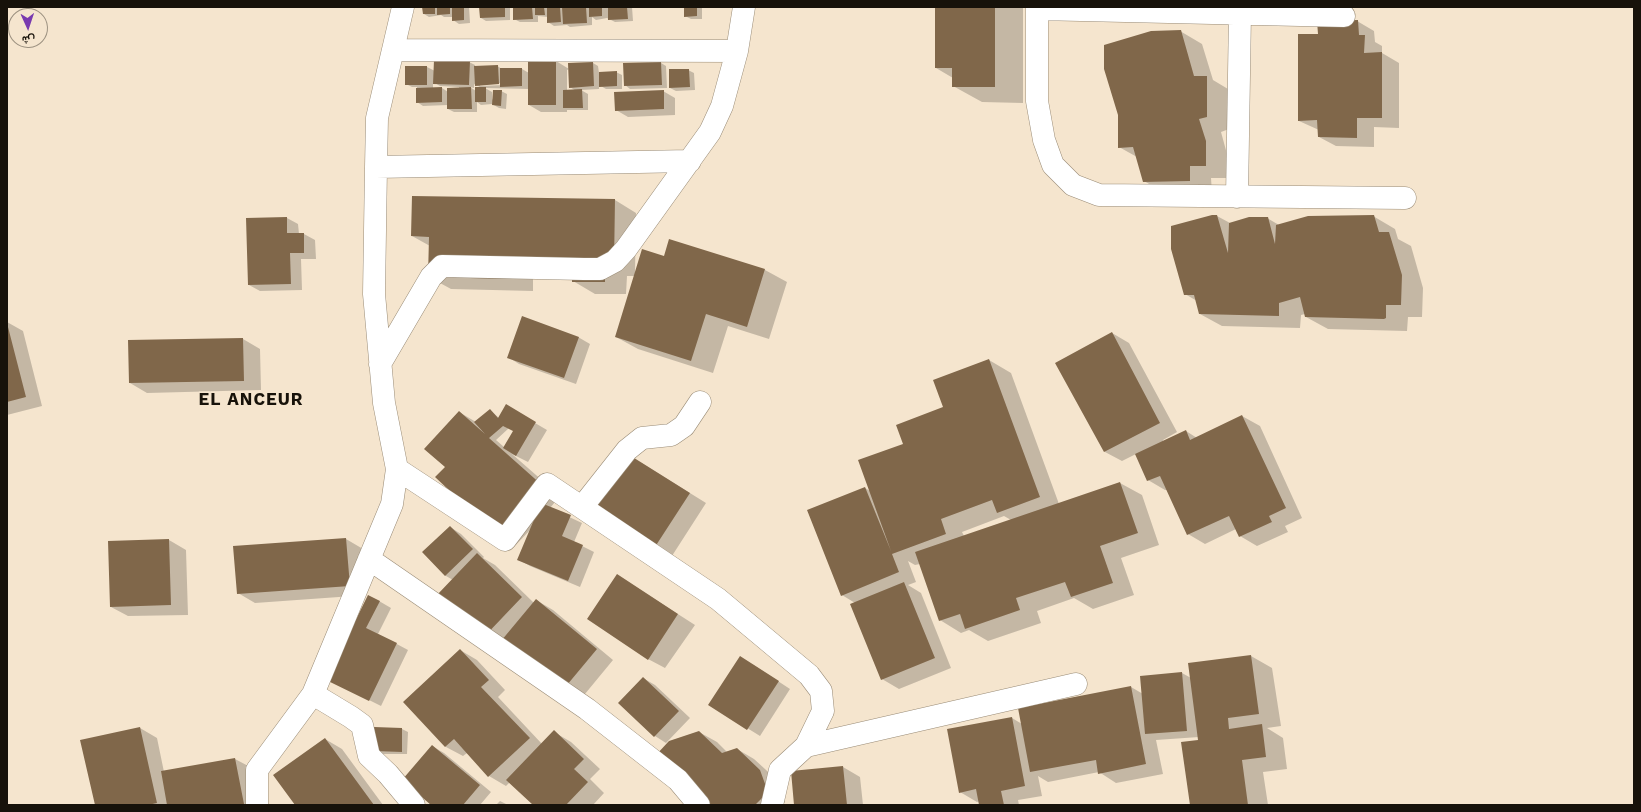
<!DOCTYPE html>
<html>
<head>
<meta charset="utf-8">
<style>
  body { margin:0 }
  #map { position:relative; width:1641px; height:812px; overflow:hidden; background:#f5e5ce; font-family:"Work Sans",Vazirmatn,sans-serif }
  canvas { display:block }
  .frame { position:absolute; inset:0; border:8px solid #17120a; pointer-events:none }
  .north { position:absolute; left:8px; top:8px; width:40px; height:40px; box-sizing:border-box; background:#f5e5ce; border:1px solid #9c9180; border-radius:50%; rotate:177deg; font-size:11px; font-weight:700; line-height:16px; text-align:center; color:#17120a }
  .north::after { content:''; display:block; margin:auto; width:14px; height:18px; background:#793aaf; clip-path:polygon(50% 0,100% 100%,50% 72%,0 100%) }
</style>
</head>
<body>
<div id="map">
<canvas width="1641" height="812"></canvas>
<div class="frame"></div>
<div class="north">ش</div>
</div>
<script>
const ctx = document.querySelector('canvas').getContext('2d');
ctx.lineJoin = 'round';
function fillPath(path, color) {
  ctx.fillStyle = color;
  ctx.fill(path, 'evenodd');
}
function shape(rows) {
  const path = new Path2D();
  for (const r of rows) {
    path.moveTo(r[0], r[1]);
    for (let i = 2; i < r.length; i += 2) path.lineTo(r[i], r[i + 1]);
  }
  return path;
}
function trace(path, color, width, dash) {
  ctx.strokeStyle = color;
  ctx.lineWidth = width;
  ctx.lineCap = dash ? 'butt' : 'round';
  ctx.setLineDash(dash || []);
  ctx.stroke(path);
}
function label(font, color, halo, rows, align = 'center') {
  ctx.font = font + ' "Work Sans",sans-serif';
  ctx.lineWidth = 3;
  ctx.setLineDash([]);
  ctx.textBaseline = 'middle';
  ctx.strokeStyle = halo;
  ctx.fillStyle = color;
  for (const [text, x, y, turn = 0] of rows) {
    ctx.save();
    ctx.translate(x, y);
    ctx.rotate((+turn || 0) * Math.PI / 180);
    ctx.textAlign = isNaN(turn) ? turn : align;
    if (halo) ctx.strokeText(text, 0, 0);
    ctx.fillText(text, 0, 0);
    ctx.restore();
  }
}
const shadow = shape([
  [423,7,469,7,470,23,459,24,453,20,453,17,444,17,441,15,429,17,424,14],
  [480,7,510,7,510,20,486,21,481,18],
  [514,7,632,7,633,21,615,22,607,18,596,20,592,17,592,25,570,27,567,25,554,26,548,22,548,17,538,16,538,22,520,22,514,19],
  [685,7,702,7,702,19,691,19,685,16],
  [936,7,1023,7,1023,103,982,102,953,86,953,78,936,68],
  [1357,21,1374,31,1375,42,1382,46,1382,53,1399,63,1399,128,1374,127,1374,147,1336,146,1319,137,1319,130,1299,121,1319,35],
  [1180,31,1202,44,1213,80,1228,89,1229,129,1221,132,1227,154,1228,178,1211,178,1212,193,1166,194,1144,181,1137,157,1119,147],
  [556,61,569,69,593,63,598,66,599,73,616,72,622,75,622,89,606,89,599,85,599,89,581,90,588,94,588,110,567,110,567,112,541,112,529,105,529,89,485,88,492,92,492,100,501,91,507,94,506,109,499,108,492,104,481,105,477,102,477,112,454,112,448,109,448,105,423,106,417,102,417,87,412,87,406,84,406,67,427,67,435,71,469,62,475,65,475,67,497,66,502,69,522,69,529,73],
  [569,69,570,87,576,91,567,91,567,70],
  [433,82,440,86,459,87,459,89,448,92,442,88,433,89],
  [504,83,504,85,480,86,480,84],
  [474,84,482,88,476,91,470,87,474,88],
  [661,63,666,66,667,88,630,89,625,85],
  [688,70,694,73,695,90,676,91,670,88],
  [663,91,675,98,675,115,628,117,616,110],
  [615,200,636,213,635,273,665,257,670,240,765,270,787,282,769,339,728,326,713,373,638,349,616,337,635,276,627,276,626,294,595,294,573,281,573,279,533,278,533,291,451,289,429,277,430,246,412,236],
  [1217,216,1230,223,1267,218,1279,225,1373,216,1395,229,1398,239,1411,246,1423,288,1422,317,1408,317,1407,331,1328,329,1306,317,1305,314,1301,315,1300,328,1222,326,1200,314,1197,301,1185,294],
  [287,218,298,224,299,234,304,234,315,240,316,259,301,259,302,290,260,291,249,285],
  [7,322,23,331,42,406,7,415],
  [1112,333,1129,343,1177,432,1163,440,1163,441,1186,431,1197,438,1242,416,1260,426,1302,518,1285,526,1288,532,1257,546,1240,536,1236,529,1205,544,1188,534,1167,490,1165,490,1148,480,1136,454,1122,461,1105,452],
  [578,337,590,344,576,384,519,364,508,357],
  [243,339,260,349,261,390,147,393,130,383],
  [989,360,1011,373,1059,504,1120,483,1142,495,1159,545,1121,558,1134,595,1093,609,1074,598,1037,611,1041,623,988,641,969,630,961,633,940,620,920,564,915,565,908,561,916,582,908,585,921,593,951,668,899,689,882,679,855,603,842,595,865,488,870,491,904,444,944,408],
  [1004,516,1011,520,964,536,962,532],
  [506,406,547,430,528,462,512,454,560,496,550,508,582,523,574,542,594,552,580,587,530,566,518,559,531,529,512,549,495,540,454,493,446,467,459,412,476,422,490,410,499,418],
  [509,428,514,431,504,447,496,440],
  [640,462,706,503,670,559,653,550],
  [450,527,461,534,484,557,483,558,495,565,534,603,536,600,553,610,613,660,580,700,499,648,453,580,446,576,423,552],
  [346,539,363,549,367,595,255,603,238,593,234,547],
  [169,540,186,550,188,615,128,616,111,607,109,542],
  [617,575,695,625,665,668,648,659],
  [379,601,391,608,378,634,408,650,381,706,327,679],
  [460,650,477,660,505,690,498,697,542,744,554,732,571,742,600,769,590,779,604,793,593,805,534,805,510,782,506,786,489,776,467,753,463,756,446,747,404,702],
  [1251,656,1272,668,1281,726,1267,728,1283,738,1287,769,1263,772,1268,805,1191,805,1199,737,1156,740,1163,774,1116,783,1099,772,1048,782,1038,776,1042,796,1018,800,1019,805,980,805,980,801,977,802,960,792,1012,718,1022,724,1019,708,1131,687,1143,694,1182,673,1191,678],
  [752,664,790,689,760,736,710,705],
  [643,678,655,685,690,718,666,743,655,736],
  [140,728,157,738,164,772,235,759,252,768,259,805,96,805],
  [402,729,408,732,407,754,381,754,375,751],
  [699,732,717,742,727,752,737,749,754,759,777,780,785,802,782,805,708,805,667,743],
  [325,739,342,749,383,805,297,805],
  [432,746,444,753,491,792,480,805,433,805],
  [843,767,860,777,863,805,795,805],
  [500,801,508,805,496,805]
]);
const building = shape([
  [422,7,435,7,435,14,423,14],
  [437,7,450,7,450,14,437,15],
  [452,7,464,7,464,20,452,21],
  [479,7,505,7,505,17,480,18],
  [513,7,532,7,533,19,513,20],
  [535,7,544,7,545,15,535,15],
  [547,7,560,7,561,22,547,23],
  [562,7,586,7,587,23,563,24],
  [589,7,602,7,602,16,589,17],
  [608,7,627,7,628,19,608,20],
  [684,7,697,7,697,16,684,17],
  [935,7,995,7,995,87,952,87,952,68,935,68],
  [1358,20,1359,35,1365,35,1364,53,1382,52,1382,118,1357,118,1357,138,1318,137,1317,120,1298,121,1298,34,1318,34,1317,21],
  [1181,30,1194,76,1207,76,1207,117,1199,119,1206,141,1206,166,1190,166,1190,181,1143,182,1133,147,1118,148,1118,115,1104,69,1104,45,1151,31],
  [434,60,470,61,469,85,433,84],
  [528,60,556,60,556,105,528,105],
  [593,62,594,86,569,88,568,63],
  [661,62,662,85,624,86,623,63],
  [498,65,499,84,475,86,474,66],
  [405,66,427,66,427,85,405,85],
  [500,68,522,68,522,86,500,87],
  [669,69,689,69,690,87,669,88],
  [617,71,617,86,599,87,599,72],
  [442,87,442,102,416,103,416,88],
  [471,87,472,109,447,109,447,88],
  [475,87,486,87,486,102,475,102],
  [582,89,583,108,563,108,563,90],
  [493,90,502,90,501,106,492,105],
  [664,90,664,109,615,111,614,92],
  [412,196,615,199,614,265,605,265,605,282,572,282,572,268,512,266,512,279,428,277,429,237,411,236],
  [1212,215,1217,215,1228,253,1229,223,1249,217,1268,217,1275,244,1276,225,1308,216,1374,215,1379,232,1389,232,1402,275,1401,305,1386,305,1386,318,1384,319,1305,317,1300,297,1279,303,1279,316,1199,314,1194,295,1184,295,1171,249,1171,226],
  [287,217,287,233,304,233,304,253,290,253,291,284,248,285,246,218],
  [669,239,765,269,747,327,706,314,691,361,615,337,642,249,664,256],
  [522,316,579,337,564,378,507,358],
  [8,327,26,397,7,402,7,328],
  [1112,332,1160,423,1104,452,1055,363],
  [243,338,244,381,129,383,128,340],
  [989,359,1040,497,997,513,992,500,941,519,946,534,892,554,899,572,841,596,807,510,865,487,891,551,858,460,903,444,896,425,943,407,933,380],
  [506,404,536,422,516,456,503,448,513,431,503,426,489,438,543,486,495,540,452,493,435,477,445,467,424,449,459,411,485,434,474,422,490,409,498,418],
  [1242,415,1286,508,1269,516,1272,522,1239,537,1229,516,1187,535,1160,476,1147,481,1135,454,1186,430,1190,440],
  [623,451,690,493,653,550,587,509],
  [1120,482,1138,533,1100,546,1113,583,1071,597,1065,582,1016,598,1020,610,965,629,960,614,939,621,915,552],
  [541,503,571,515,562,536,583,545,568,581,517,560],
  [450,526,473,549,445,576,422,552],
  [346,538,350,586,237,594,233,546],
  [169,539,171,605,110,607,108,541],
  [477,553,522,597,482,639,437,595],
  [617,574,678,614,648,660,587,619],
  [904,582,935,658,881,680,850,604],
  [368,595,380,601,366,628,397,643,369,701,326,680],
  [536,599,597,649,562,691,501,641],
  [460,649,489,680,481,687,530,738,488,777,454,739,445,747,403,702],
  [1251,655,1259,714,1228,718,1229,729,1262,724,1266,757,1242,760,1248,805,1190,805,1181,742,1198,740,1188,663],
  [740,656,779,681,747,730,708,705],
  [1182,672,1187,731,1145,734,1140,676],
  [643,677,679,711,654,737,618,703],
  [1131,686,1146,764,1098,774,1096,760,1030,772,1018,708],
  [1012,717,1025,786,1001,791,1004,805,979,805,976,789,959,793,947,729],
  [140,727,157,803,148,805,95,805,80,740],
  [374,727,402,728,402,752,374,751],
  [554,730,584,759,574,769,588,782,566,805,533,805,506,780],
  [699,731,722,753,737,748,760,770,768,792,755,805,707,805,656,755,669,741],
  [325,738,374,805,295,805,273,775],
  [432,745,480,785,463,805,431,805,402,780],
  [235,758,244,804,167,805,161,771],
  [843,766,847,805,794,805,791,771]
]);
const minor = shape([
  [1037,7,1037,101,1044,140,1053,165,1073,185,1099,195,1405,198],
  [1037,9,1344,16],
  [393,50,737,51],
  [376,167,690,161],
  [1237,197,1240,13],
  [380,364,431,277,442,266,584,269,600,269,615,261,626,249,710,132,722,106,737,51,744,7],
  [397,469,505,540,547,484,718,599,809,675,821,691,823,711,806,746,780,770,772,805],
  [582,507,627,450,642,438,671,435,684,426,700,402],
  [369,559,587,709,678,780,699,805],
  [313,694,351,717,362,725,369,756,388,774,414,805],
  [806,746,1076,684],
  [257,805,257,770,313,694,392,504,397,469,384,403,374,294,376,167,377,118,403,7]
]);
const districtNames = [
  ["EL ANCEUR",251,400]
];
fillPath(shadow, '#0003');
fillPath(building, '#80674a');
trace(minor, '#998b76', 23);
trace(minor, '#fff', 22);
ctx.letterSpacing = '1px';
label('bold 17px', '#17120a', '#f5e5ce', districtNames);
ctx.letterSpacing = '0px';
</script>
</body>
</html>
